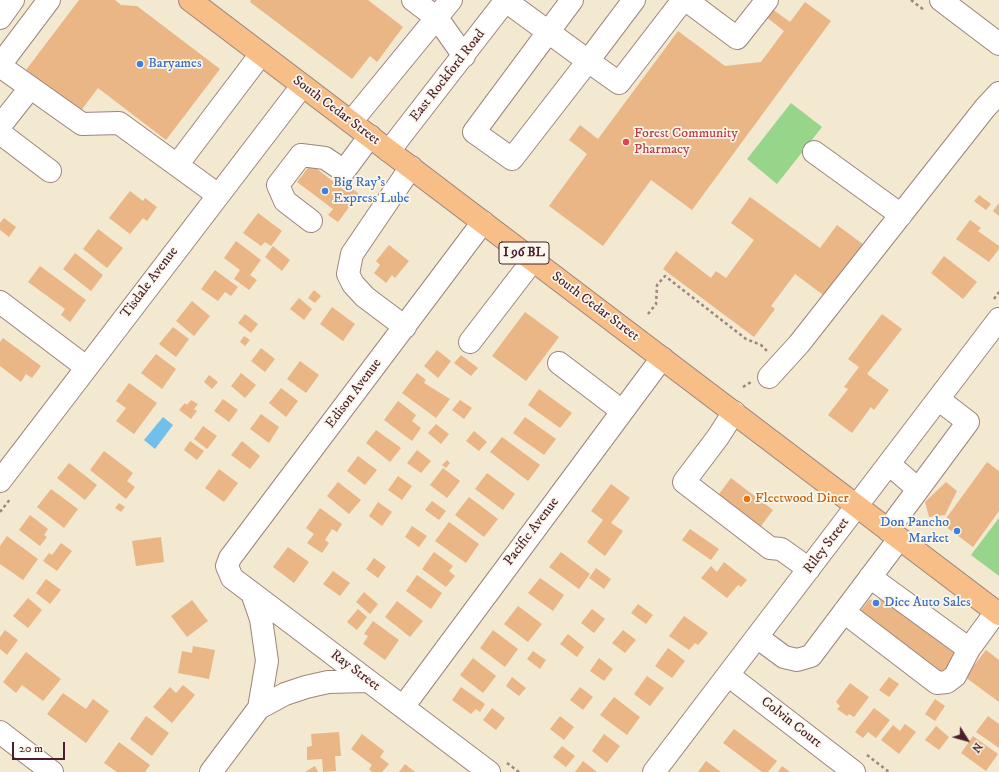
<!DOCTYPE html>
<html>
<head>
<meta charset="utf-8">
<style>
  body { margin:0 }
  #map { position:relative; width:999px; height:772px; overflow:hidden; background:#f3e8d0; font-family:"IM FELL DW Pica",serif }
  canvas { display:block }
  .north { position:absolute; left:947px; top:720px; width:40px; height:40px; -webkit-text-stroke:3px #fbf7ec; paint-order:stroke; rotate:127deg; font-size:11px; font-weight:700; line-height:16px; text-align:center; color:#4a1f2b }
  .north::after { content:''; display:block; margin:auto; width:14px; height:18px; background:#4a1f2b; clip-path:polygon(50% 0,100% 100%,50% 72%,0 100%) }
  .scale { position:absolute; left:12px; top:742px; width:53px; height:18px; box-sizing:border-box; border:2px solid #4a1f2b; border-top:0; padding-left:5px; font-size:12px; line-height:14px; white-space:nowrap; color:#4a1f2b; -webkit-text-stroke:3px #fbf7ec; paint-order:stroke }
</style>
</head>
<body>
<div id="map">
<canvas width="999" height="772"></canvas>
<div class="north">N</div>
<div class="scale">20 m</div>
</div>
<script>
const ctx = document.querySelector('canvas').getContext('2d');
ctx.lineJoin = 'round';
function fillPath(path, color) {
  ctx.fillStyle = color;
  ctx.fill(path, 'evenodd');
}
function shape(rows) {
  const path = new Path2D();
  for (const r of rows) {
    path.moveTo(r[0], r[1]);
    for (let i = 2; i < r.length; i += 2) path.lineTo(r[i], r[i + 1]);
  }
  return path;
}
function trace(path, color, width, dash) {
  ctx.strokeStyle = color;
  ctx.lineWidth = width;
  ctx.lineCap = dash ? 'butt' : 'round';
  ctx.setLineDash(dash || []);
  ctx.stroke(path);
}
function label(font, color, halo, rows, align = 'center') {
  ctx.font = font + ' "IM FELL DW Pica",serif';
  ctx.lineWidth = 3.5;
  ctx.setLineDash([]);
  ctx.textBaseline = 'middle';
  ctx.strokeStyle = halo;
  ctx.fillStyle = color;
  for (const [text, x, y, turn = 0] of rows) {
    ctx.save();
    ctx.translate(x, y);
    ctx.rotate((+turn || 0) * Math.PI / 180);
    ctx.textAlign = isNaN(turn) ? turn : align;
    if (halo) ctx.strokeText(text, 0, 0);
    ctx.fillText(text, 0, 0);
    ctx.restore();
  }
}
const green = shape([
  [791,103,822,127,777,184,747,159],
  [999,518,999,576,971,555]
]);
const water = shape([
  [163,417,173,425,155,449,144,440]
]);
const building = shape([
  [79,0,115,0,121,5,137,6,220,69,166,140,98,88,80,112,26,70],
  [251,0,368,0,403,27,377,62,370,56,352,79,250,2],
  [805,2,831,21,692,210,651,180,603,246,549,206,587,154,569,140,580,125,598,139,678,31,725,66,761,62,784,31,765,16,771,8,790,22],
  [311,164,345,191,349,186,359,194,338,222,328,215,333,209,297,182],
  [130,191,143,201,145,198,157,207,147,221,143,218,130,234,109,218],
  [979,195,991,204,986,210,974,201],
  [750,197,820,248,837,225,864,245,826,297,795,274,771,306,775,309,754,337,663,269,676,251,711,278,716,271,726,278,754,240,731,223],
  [999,203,999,216,993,211],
  [258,213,282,231,271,246,265,242,261,246,243,233],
  [4,218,16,227,9,237,0,230,0,223],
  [970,220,981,228,978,231,999,246,999,249,989,262,956,239],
  [98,229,123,248,107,268,83,249],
  [236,241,261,260,250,275,257,280,249,290,234,279,240,270,224,258],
  [389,245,409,261,395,278,392,275,386,283,374,273,380,265,376,261],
  [273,246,290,260,282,271,265,257],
  [75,253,103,275,91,291,63,269],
  [944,256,977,282,963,299,931,273],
  [40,266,86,300,70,322,61,315,65,309,28,282],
  [215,270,238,287,231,296,225,292,218,301,201,289],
  [314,290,321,296,315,303,308,298],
  [299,298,312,309,304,320,290,309],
  [192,301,210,316,194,336,176,321],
  [332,307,355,324,343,341,320,324],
  [525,312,559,337,526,381,492,356],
  [245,314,258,324,251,333,238,323],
  [882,314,902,329,867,374,889,390,874,410,871,407,852,433,828,415,848,389,844,387,859,367,848,359],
  [173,327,189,339,176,357,159,344],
  [244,336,250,340,245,346,240,342],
  [3,338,41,366,32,378,26,374,21,382,0,366,0,342],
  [261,348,275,359,265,372,251,361],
  [437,350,451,361,438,378,424,366],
  [156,354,176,369,162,389,141,373],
  [461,355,478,368,471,376,454,363],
  [300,361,319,375,306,393,287,379],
  [241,373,256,385,245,398,231,386],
  [417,373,426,380,424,383,450,399,436,418,402,393],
  [209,375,218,382,212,389,204,382],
  [129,383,157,403,134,434,116,421,126,408,116,401],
  [281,388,298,401,286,417,269,403],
  [539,389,572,413,560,428,528,405],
  [223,399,238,410,229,422,214,411],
  [191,400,198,404,194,409,197,411,191,419,179,410,185,403,187,405],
  [460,400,472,408,464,419,452,410],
  [398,401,416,415,412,421,421,428,412,441,384,420],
  [261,414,279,427,269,443,250,429],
  [525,417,556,439,544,455,513,433],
  [436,424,449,434,441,444,428,433],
  [203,426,217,436,207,449,194,439],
  [376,430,401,448,390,462,366,443],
  [474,431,487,442,479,451,466,441],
  [502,437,540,465,528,481,490,452],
  [190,441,204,451,197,460,184,450],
  [242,441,260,456,250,469,231,455],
  [417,450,431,461,421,473,407,463],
  [104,451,133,473,127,481,135,487,126,499,90,470],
  [358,456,377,470,365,485,347,471],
  [447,460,450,463,446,468,442,465],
  [987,462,999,471,999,511,973,547,942,524],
  [69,463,97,485,85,500,57,478],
  [443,468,460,481,447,498,430,485],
  [219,469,238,483,224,502,205,488],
  [487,473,515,494,503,510,475,489],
  [398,476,412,486,402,500,388,490],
  [731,478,773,510,758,530,716,498],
  [338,482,361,500,349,514,327,496],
  [946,482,957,491,945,515,929,517,925,502],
  [611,484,630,498,611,523,623,531,605,556,587,542,603,520,591,511],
  [51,489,78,509,64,528,37,507],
  [469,497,498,519,484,537,455,515],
  [432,501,446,511,439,520,425,510],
  [378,502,392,512,382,526,369,516],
  [119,503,125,507,121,512,115,508],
  [320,508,342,524,337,532,332,529,325,540,329,543,322,553,307,543,314,534,306,528],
  [30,515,48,529,44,535,47,537,40,546,19,530],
  [449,522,479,544,466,563,435,541],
  [412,526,427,536,419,547,405,537],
  [690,529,719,549,711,560,682,540],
  [7,536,38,559,23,580,0,564,0,546],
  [161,537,164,562,136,566,132,541],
  [61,543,72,551,57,571,43,561,49,553,52,555],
  [288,547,309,562,294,583,273,567],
  [434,552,453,566,449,571,455,576,446,587,422,569],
  [561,552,590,574,579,589,549,567],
  [374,558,386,567,378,578,366,569],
  [724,562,747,580,741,587,738,585,727,598,701,578,711,566,717,572],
  [596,568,611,579,604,589,589,578],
  [333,571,350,583,340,596,323,584],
  [417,575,442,593,431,609,406,591],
  [540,578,564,595,553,611,528,593],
  [46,579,61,590,50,604,36,593],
  [364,592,378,604,370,614,356,602],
  [28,598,42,610,28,628,13,616],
  [882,598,954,653,956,665,945,679,859,613,869,600],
  [192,600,208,621,187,637,171,616],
  [397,601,423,621,410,637,385,617],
  [638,604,653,615,646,624,631,613],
  [518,606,542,624,528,642,504,624],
  [358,609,367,617,357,630,347,622],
  [592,609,605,619,594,633,581,623],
  [684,616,708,633,698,645,695,643,689,650,669,636],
  [373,621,399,640,385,660,363,644,368,636,364,634],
  [5,630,18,640,7,655,0,649,0,637],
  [493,630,518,649,505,667,480,648],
  [623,630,636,640,625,653,612,643],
  [568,634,584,647,577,657,560,644],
  [193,646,215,650,209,679,178,673,182,651,192,653],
  [668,648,685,661,672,678,655,666],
  [986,650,999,660,999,702,965,677],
  [533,651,546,660,540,669,527,659],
  [26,652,61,679,43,701,22,685,16,693,3,682],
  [473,658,496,676,483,693,460,675],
  [599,658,613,669,604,681,590,671],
  [647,676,664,688,650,706,634,694],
  [512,677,526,688,519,696,506,686],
  [889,677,899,684,889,697,879,690],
  [850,683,869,697,854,717,849,714,847,716,837,709,840,706,836,702],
  [183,685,195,695,172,723,153,707,170,687,176,693],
  [461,687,485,704,480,712,476,709,471,714,452,700],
  [580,687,593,697,583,710,570,700],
  [63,693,86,709,93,699,109,711,86,743,47,714],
  [614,697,640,717,627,735,600,715],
  [935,699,945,706,935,721,925,714],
  [492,708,505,718,496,730,483,720],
  [874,708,890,720,876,738,868,732,863,738,855,732],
  [146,716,169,733,152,756,130,739],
  [560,716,574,727,564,740,550,729],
  [988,716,999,724,999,748,976,732],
  [905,724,916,732,899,754,881,740,893,725,900,731],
  [936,726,949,737,939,750,925,740],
  [734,729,777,761,768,772,762,772,723,743],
  [339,732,341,756,335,756,336,771,323,772,322,759,307,760,307,747,312,746,311,734],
  [362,734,384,751,380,757,389,764,382,772,372,772,369,769,372,765,351,749],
  [604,734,620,746,607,763,592,751],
  [973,736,998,754,986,771,961,753],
  [119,742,150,765,145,772,117,772,104,763],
  [562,746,575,756,566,767,553,757],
  [583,761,597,772,575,772],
  [706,761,721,772,698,772],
  [405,764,415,772,399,772],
  [315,766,318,772,305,772],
  [782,766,790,772,778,772]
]);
const path = shape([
  [911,0,924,10],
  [994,299,999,292],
  [648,314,656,304,657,285,665,276,746,339,761,345,767,351],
  [743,387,751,382],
  [0,512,11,498],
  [867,755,889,772],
  [507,763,519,772]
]);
const minor = shape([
  [413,0,437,18,464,56],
  [572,0,474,132,512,159,588,61,619,83,683,0],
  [686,0,737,38,767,0],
  [941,0,999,44],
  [506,1,588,61,634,0],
  [0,18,13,0],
  [0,65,49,0],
  [0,66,82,124,119,123,218,195],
  [351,122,451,0],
  [0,126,30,88],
  [0,133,50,171],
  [389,151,506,0],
  [814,152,901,215],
  [177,165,261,54],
  [311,221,285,201,278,185,301,155,325,158,344,171,370,136],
  [483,222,230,558,227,566,232,578,252,593,489,772],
  [0,302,86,367],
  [405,327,365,297,353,284,348,274,352,254,411,167],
  [470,342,533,260],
  [559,363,622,411],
  [769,377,799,344,985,108,999,93],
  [734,412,718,437,684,482,770,548,781,549,809,569],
  [889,464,918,489],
  [0,481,302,86],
  [888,530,968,422,938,399],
  [870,577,969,649,996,612],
  [252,593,261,619,267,661,259,708],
  [844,612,937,683,947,682,955,676,969,649],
  [757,637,784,657,797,660,811,656,899,539],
  [728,675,854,772],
  [403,707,662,358],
  [0,732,52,772],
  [211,772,259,708,285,694,306,687,328,682,367,681],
  [654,772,999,319]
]);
const major = shape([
  [190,0,999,614]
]);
const markers = [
  [140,64,4,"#3f7fe0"],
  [626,142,4,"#e0444e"],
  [325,191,4,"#3f7fe0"],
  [747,499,4,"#e8710a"],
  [957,531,4,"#3f7fe0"],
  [876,603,4,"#3f7fe0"]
];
const shields = [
  [524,253,50]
];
const shieldNames = [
  ["I 96 BL",524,253]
];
const shopNames = [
  ["Baryames",148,64],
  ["Big Ray's",333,183],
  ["Express Lube",333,199],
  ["Don Pancho",949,523,"right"],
  ["Market",949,539,"right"],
  ["Dice Auto Sales",884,603]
];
const streetNames = [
  ["East Rockford Road",448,76,-52],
  ["South Cedar Street",336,111,37],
  ["Tisdale Avenue",150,283,-53],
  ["South Cedar Street",595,307,37],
  ["Edison Avenue",354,394,-53],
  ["Pacific Avenue",532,532,-53],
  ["Riley Street",827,546,-53],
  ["Ray Street",355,671,37],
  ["Colvin Court",791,723,38]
];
const healthNames = [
  ["Forest Community",634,134],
  ["Pharmacy",634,150]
];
const foodNames = [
  ["Fleetwood Diner",755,499]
];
fillPath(green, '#96d58a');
fillPath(water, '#71bfeb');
fillPath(building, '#eab685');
trace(minor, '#9e847e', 24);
trace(major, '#9e847e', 24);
trace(path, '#9e847e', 2.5, [3, 3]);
trace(minor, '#fff', 22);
trace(major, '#f7be88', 22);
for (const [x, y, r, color] of markers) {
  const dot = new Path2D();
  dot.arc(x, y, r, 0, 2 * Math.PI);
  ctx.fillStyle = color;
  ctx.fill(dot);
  trace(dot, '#fbf7ec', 1.5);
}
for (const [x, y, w] of shields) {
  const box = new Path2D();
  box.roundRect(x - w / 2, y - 11, w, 22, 3);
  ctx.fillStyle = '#fbf7ec';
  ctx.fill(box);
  trace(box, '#4a1f2b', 1);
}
label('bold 13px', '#4a1f2b', null, shieldNames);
label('14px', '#366cbe', '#fbf7ec', shopNames, 'left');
label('14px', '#4a1f2b', '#fbf7ec', streetNames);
label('14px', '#be3a42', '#fbf7ec', healthNames, 'left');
label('14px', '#c56008', '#fbf7ec', foodNames, 'left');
</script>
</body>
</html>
